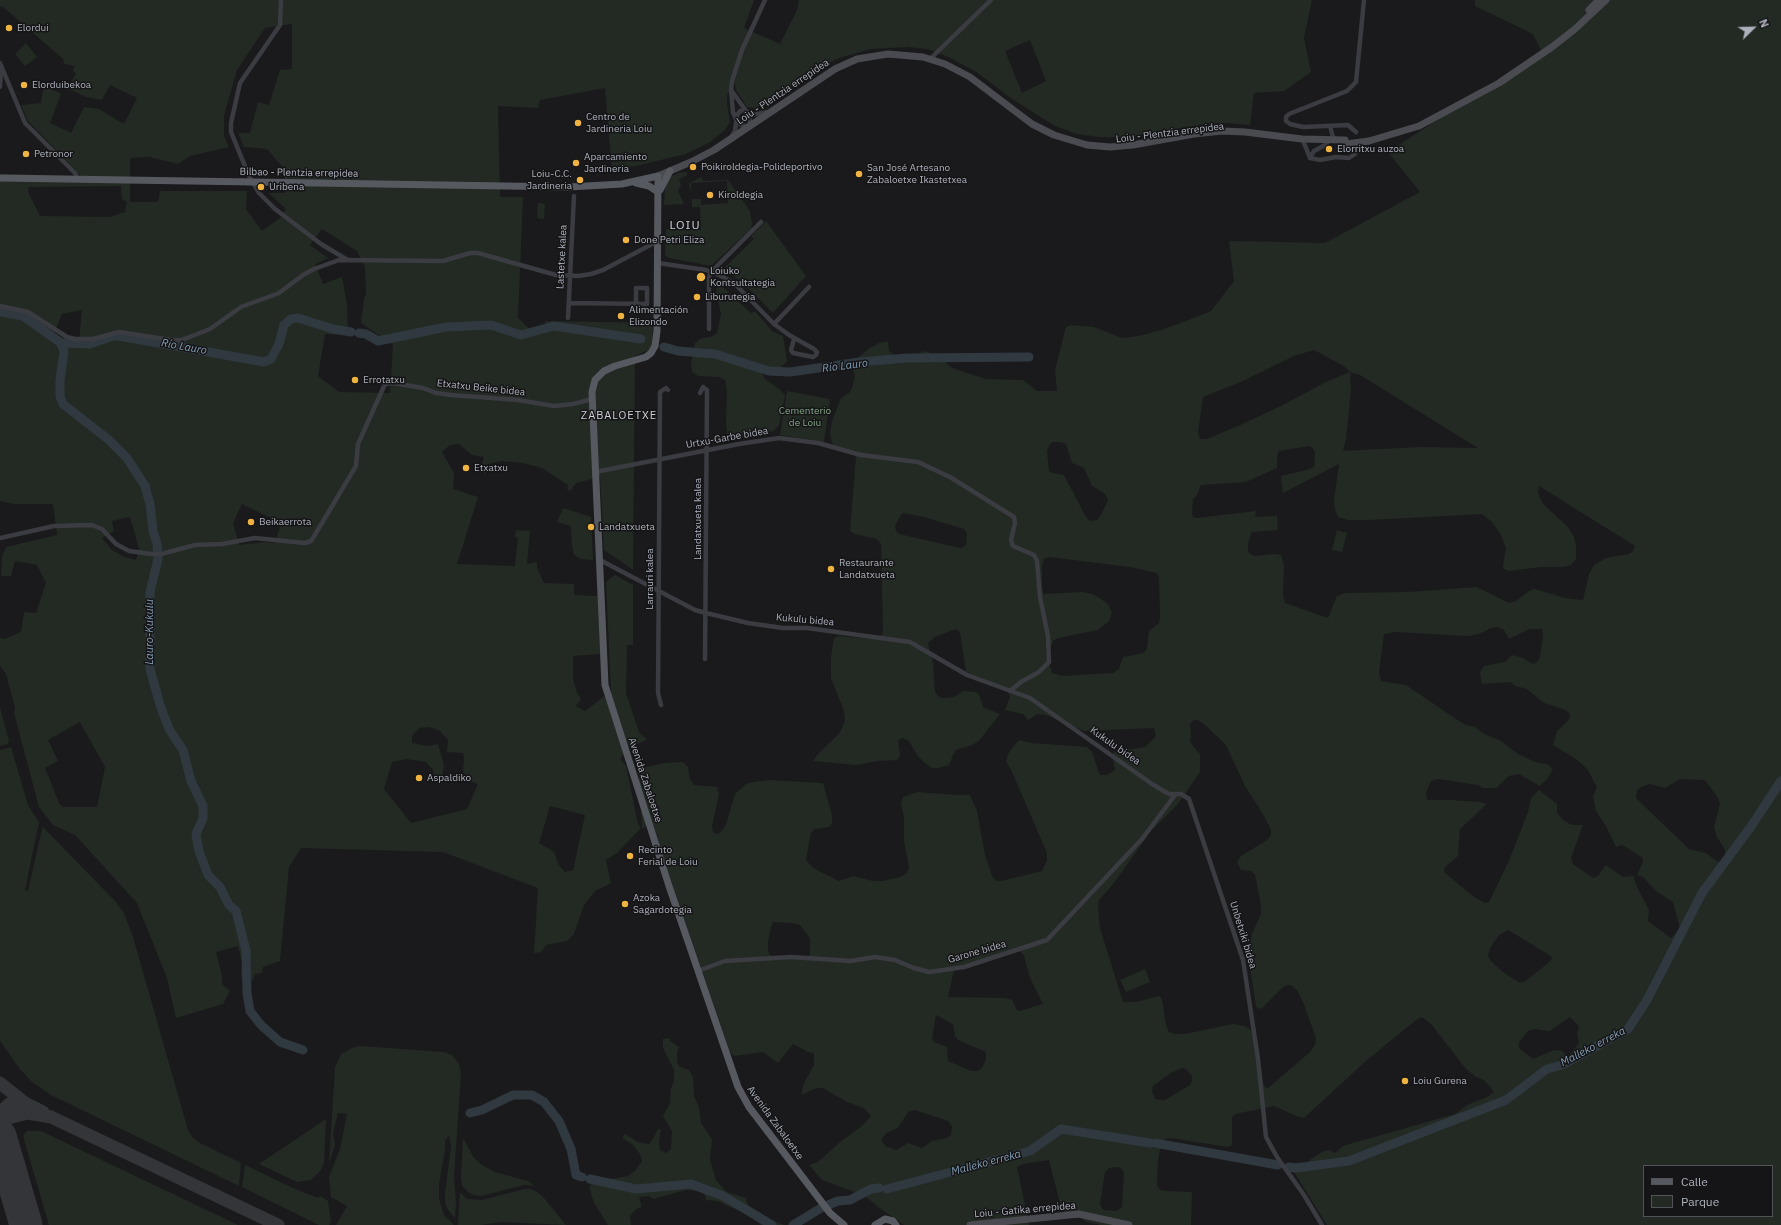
<!DOCTYPE html>
<html>
<head>
<meta charset="utf-8">
<style>
  body { margin:0 }
  #map { position:relative; width:1781px; height:1225px; overflow:hidden; background:#1a1a1c; font-family:"IBM Plex Sans",sans-serif }
  canvas { display:block }
  .legend { position:absolute; left:1643px; top:1165px; width:130px; height:52px; box-sizing:border-box; background:#151517; border:1px solid #525359; margin:0; padding:5px 7px; list-style:none; font-size:12px; color:#adb1bb }
  .legend li { display:flex; align-items:center; gap:8px; height:20px }
  .legend b { width:20px; border:1px solid #525359 }
  .north { position:absolute; left:1733px; top:8px; width:40px; height:40px; -webkit-text-stroke:3px #151517; paint-order:stroke; rotate:67deg; font-size:11px; font-weight:700; line-height:16px; text-align:center; color:#adb1bb }
  .north::after { content:''; display:block; margin:auto; width:14px; height:18px; background:#adb1bb; clip-path:polygon(50% 0,100% 100%,50% 72%,0 100%) }
</style>
</head>
<body>
<div id="map">
<canvas width="1781" height="1225"></canvas>
<ul class="legend">
<li><b style="height:5px;background:#575960"></b>Calle</li>
<li><b style="height:11px;background:#222a23"></b>Parque</li>
</ul>
<div class="north">N</div>
</div>
<script>
const ctx = document.querySelector('canvas').getContext('2d');
ctx.lineJoin = 'round';
function fillPath(path, color) {
  ctx.fillStyle = color;
  ctx.fill(path, 'evenodd');
}
function shape(rows) {
  const path = new Path2D();
  for (const r of rows) {
    path.moveTo(r[0], r[1]);
    for (let i = 2; i < r.length; i += 2) path.lineTo(r[i], r[i + 1]);
  }
  return path;
}
function trace(path, color, width, dash) {
  ctx.strokeStyle = color;
  ctx.lineWidth = width;
  ctx.lineCap = dash ? 'butt' : 'round';
  ctx.setLineDash(dash || []);
  ctx.stroke(path);
}
function label(font, color, halo, rows, align = 'center') {
  ctx.font = font + ' "IBM Plex Sans",sans-serif';
  ctx.lineWidth = 3;
  ctx.setLineDash([]);
  ctx.textBaseline = 'middle';
  ctx.strokeStyle = halo;
  ctx.fillStyle = color;
  for (const [text, x, y, turn = 0] of rows) {
    ctx.save();
    ctx.translate(x, y);
    ctx.rotate((+turn || 0) * Math.PI / 180);
    ctx.textAlign = isNaN(turn) ? turn : align;
    if (halo) ctx.strokeText(text, 0, 0);
    ctx.fillText(text, 0, 0);
    ctx.restore();
  }
}
const green = shape([
  [0,0,754,0,744,28,780,44,797,10,799,0,1312,0,1304,38,1311,72,1284,91,1254,93,1250,125,1227,123,1205,124,1127,137,1100,137,1077,134,1055,126,1012,99,975,71,946,56,927,49,908,47,871,49,839,58,821,67,774,98,756,108,747,107,736,90,735,83,727,95,727,103,730,122,724,131,710,142,686,154,640,165,612,170,605,88,540,100,538,108,498,106,500,197,523,197,518,318,534,333,545,332,545,321,653,323,652,347,649,350,635,356,633,570,604,550,600,477,576,483,570,491,567,489,568,485,542,468,523,463,501,461,488,464,485,475,481,468,484,457,472,455,459,444,450,445,442,452,454,473,453,489,478,497,457,564,515,566,518,538,515,537,516,530,530,531,527,564,537,562,537,568,544,583,574,584,574,595,598,596,600,654,573,656,573,679,577,693,581,699,576,706,585,711,611,691,606,582,615,575,633,585,633,645,627,645,626,693,639,732,647,740,628,747,620,759,626,766,638,824,641,828,617,853,606,860,611,883,595,891,584,905,574,934,567,941,546,945,541,952,534,953,538,888,443,852,301,848,289,867,280,961,263,967,262,973,255,974,253,980,246,982,241,977,242,963,238,946,216,952,222,976,222,984,230,991,223,1004,176,1018,167,978,137,903,75,835,53,825,39,807,14,713,15,707,6,674,0,666,0,638,4,639,21,632,24,612,36,613,46,583,37,565,15,561,11,576,1,576,2,557,6,547,57,535,53,504,14,504,0,501,0,174,81,176,28,121,21,105,41,103,44,85,61,94,50,123,71,133,84,107,99,109,124,124,137,98,110,85,102,100,86,97,69,89,69,85,76,74,73,71,75,66,64,64,63,59,2,6,0,7],
  [292,24,292,69,280,70,269,105,258,102,250,133,238,133,244,147,267,149,284,169,285,193,269,193,286,209,280,218,262,231,246,209,247,191,160,191,158,202,130,202,130,158,150,157,178,164,190,156,229,147,224,136,224,116,237,70,265,28],
  [1030,40,1046,81,1022,93,1005,51],
  [121,186,122,199,127,202,125,212,110,217,40,216,28,192,29,187],
  [322,229,357,251,365,267,366,294,364,299,361,323,393,345,390,393,339,392,318,376,325,334,348,335,347,304,342,277,323,284,315,264,328,258,310,245],
  [82,310,79,343,61,337,54,333,62,314],
  [242,504,281,523,275,543,264,542,239,545,233,523],
  [130,517,139,548,136,560,125,557,112,550,102,538,114,531,112,521],
  [80,722,105,767,97,807,63,807,59,803,45,768,58,761,48,740],
  [429,727,440,731,448,740,447,752,463,753,464,758,463,771,467,780,478,784,467,809,411,823,384,789,392,762,406,759,426,762,433,770,435,778,442,777,444,765,438,744,427,746,412,743,412,736,419,728],
  [550,806,585,815,573,870,565,872,558,864,554,852,539,843],
  [1475,0,1781,0,1781,1225,1327,1225,1294,1172,1300,1170,1312,1158,1324,1151,1329,1150,1335,1153,1343,1146,1353,1143,1455,1114,1467,1105,1487,1097,1494,1092,1484,1080,1476,1077,1466,1069,1431,1024,1422,1017,1416,1020,1366,1061,1304,1118,1299,1117,1274,1106,1235,1114,1232,1117,1232,1142,1231,1146,1228,1147,1170,1138,1162,1140,1158,1159,1157,1185,1160,1190,1165,1191,1192,1192,1191,1225,1101,1225,1087,1222,1081,1218,1072,1218,1065,1213,1060,1203,1049,1160,1023,1164,1017,1167,1029,1225,904,1225,881,1209,865,1196,822,1180,809,1165,818,1162,839,1143,863,1125,871,1116,864,1108,847,1102,823,1088,817,1088,801,1095,804,1083,814,1065,814,1053,808,1052,793,1044,778,1063,763,1052,734,1056,730,1052,662,854,656,832,652,825,647,826,642,829,638,769,664,763,683,762,688,767,690,779,694,785,717,787,719,794,712,826,713,832,716,834,721,832,726,824,735,794,746,784,753,782,769,780,823,783,832,815,832,823,829,827,815,829,811,832,806,860,813,868,839,881,853,876,873,881,883,881,900,877,907,873,909,867,904,842,904,817,901,805,903,797,918,792,956,795,970,795,977,811,985,855,992,876,996,881,1001,881,1042,871,1047,860,1047,853,1012,772,1006,761,1009,752,1019,740,1031,743,1087,747,1092,752,1099,773,1101,775,1107,775,1115,770,1112,755,1114,752,1145,747,1156,736,1154,728,1084,731,1046,715,1038,714,1028,720,1023,714,1005,710,1010,697,1009,692,966,672,960,633,958,630,955,629,935,637,928,643,933,663,935,692,939,697,944,698,954,697,963,691,976,692,979,695,983,707,1000,714,979,741,972,745,956,750,953,755,949,765,939,768,932,768,926,764,917,755,909,741,903,738,898,740,900,756,897,760,877,761,856,765,813,761,818,754,839,734,845,721,844,711,831,678,831,657,834,638,839,636,872,639,881,636,883,631,881,544,877,539,855,534,850,531,856,457,854,454,833,445,830,435,832,421,841,398,849,393,852,388,855,376,851,363,870,348,879,343,885,342,888,342,889,351,894,355,912,356,925,351,946,359,946,363,952,368,986,379,1023,380,1037,391,1057,391,1055,370,1066,327,1071,325,1094,327,1122,338,1139,336,1161,330,1186,321,1211,311,1234,281,1229,241,1325,243,1420,192,1388,152,1542,52,1533,34,1475,6],
  [1314,350,1344,366,1350,372,1326,382,1277,408,1238,426,1207,439,1200,439,1198,432,1203,397,1243,381,1294,356],
  [1350,372,1360,375,1478,448,1420,447,1343,451,1346,440,1351,389],
  [1053,442,1061,442,1066,444,1072,463,1084,468,1092,486,1104,493,1107,497,1108,500,1101,515,1097,520,1090,521,1086,517,1064,475,1052,473,1049,471,1047,451,1050,444],
  [1309,446,1313,448,1315,453,1314,467,1307,470,1281,476,1283,493,1339,464,1334,500,1335,510,1338,517,1348,520,1369,520,1482,514,1492,522,1501,535,1506,548,1503,566,1504,569,1509,571,1541,567,1564,567,1571,565,1576,559,1576,545,1574,537,1568,527,1543,504,1538,493,1539,486,1635,546,1633,551,1629,554,1606,558,1594,565,1589,574,1583,600,1565,598,1535,589,1529,591,1516,601,1509,603,1477,587,1408,592,1346,593,1337,596,1328,618,1285,603,1283,595,1284,565,1281,555,1274,554,1255,556,1250,554,1248,551,1248,544,1252,530,1252,532,1278,530,1277,516,1255,517,1256,511,1197,518,1193,517,1192,514,1193,499,1197,495,1201,485,1246,482,1277,468,1277,456,1279,451],
  [903,513,924,517,964,529,967,533,966,545,961,548,956,547,899,534,896,531,895,526,900,516],
  [1049,557,1130,567,1157,573,1159,577,1160,618,1159,623,1149,631,1147,648,1144,653,1123,657,1119,669,1113,673,1062,676,1052,673,1049,662,1050,650,1053,641,1058,638,1098,630,1109,621,1112,612,1107,603,1093,594,1082,592,1044,594,1042,588,1042,565,1044,559],
  [1498,627,1504,630,1509,639,1529,629,1542,629,1543,636,1540,657,1537,662,1533,664,1523,658,1512,655,1505,662,1484,666,1480,672,1482,684,1510,682,1515,686,1527,689,1544,703,1566,710,1570,714,1569,720,1557,731,1553,745,1576,759,1587,769,1597,787,1593,796,1596,811,1607,828,1616,847,1621,845,1624,846,1643,858,1643,862,1637,875,1643,877,1656,891,1673,902,1680,928,1671,938,1648,921,1649,910,1636,885,1634,876,1623,877,1606,865,1598,876,1593,878,1573,864,1571,858,1583,825,1572,825,1563,820,1557,813,1557,804,1539,790,1531,798,1528,812,1508,863,1489,902,1485,903,1473,896,1444,872,1445,867,1458,856,1460,829,1487,804,1480,802,1451,800,1427,800,1426,793,1431,781,1438,779,1478,785,1483,788,1496,788,1509,776,1519,774,1540,786,1548,778,1553,769,1547,764,1535,762,1518,754,1501,741,1484,734,1475,727,1466,725,1456,719,1406,685,1381,681,1379,672,1384,634,1396,632,1468,636,1479,634,1491,628],
  [1194,720,1197,720,1203,723,1226,745,1245,786,1263,814,1271,830,1271,835,1267,840,1241,856,1237,862,1241,870,1251,871,1255,875,1261,905,1261,914,1252,934,1249,946,1249,960,1256,1006,1258,1009,1262,1008,1282,988,1287,985,1291,985,1297,990,1303,1002,1316,1038,1315,1045,1310,1052,1268,1088,1266,1088,1263,1083,1260,1061,1254,1032,1245,1026,1233,1024,1185,1034,1175,1034,1169,1032,1166,1025,1162,1000,1160,996,1136,1002,1123,1002,1100,928,1098,905,1099,900,1114,883,1151,831,1178,804,1200,772,1200,754,1190,742,1191,735,1190,724],
  [1680,779,1705,780,1718,798,1720,804,1714,827,1717,837,1725,850,1725,857,1721,861,1718,862,1706,853,1689,849,1636,798,1637,790,1643,786,1650,784,1665,788],
  [773,922,792,923,800,925,810,938,810,955,804,957,774,956,770,955,768,951,768,942,771,927],
  [1508,930,1551,956,1552,959,1547,964,1524,982,1518,982,1503,972,1492,962,1488,956,1490,948,1499,935],
  [1020,951,1024,956,1030,978,1043,1004,1020,1011,1017,1010,1012,1000,1005,998,948,997,954,970,982,964,1008,953],
  [936,1015,953,1024,955,1036,958,1040,986,1052,986,1059,982,1068,977,1071,971,1071,948,1061,947,1047,934,1042,932,1038],
  [1570,1017,1579,1026,1577,1034,1579,1043,1568,1056,1562,1051,1554,1050,1533,1059,1519,1048,1519,1042,1528,1031,1534,1029,1550,1031],
  [1182,1068,1186,1069,1192,1076,1192,1081,1190,1085,1165,1100,1155,1099,1152,1091,1153,1086,1171,1073],
  [915,1110,948,1121,952,1127,951,1135,947,1138,932,1141,922,1148,908,1143,896,1150,885,1146,881,1139,888,1132,898,1128,908,1112],
  [1644,1166,1772,1166,1772,1216,1644,1216],
  [1119,1167,1122,1169,1124,1172,1122,1207,1116,1211,1104,1210,1101,1207,1100,1204,1105,1172,1109,1168],
  [26,43,37,57,25,66,15,54],
  [687,172,687,175,679,179,681,185,678,191,684,204,664,205,665,188,670,177,678,173],
  [702,177,703,181,728,180,750,211,752,222,751,229,711,266,669,258,665,255,666,229,701,230,700,207,692,207,692,199,701,199,701,205,728,203,727,181,691,183,691,190,690,191,689,183],
  [538,203,545,204,544,219,537,218],
  [766,221,806,276,773,313,742,282,723,269,754,239,751,236],
  [717,286,721,286,725,289,751,313,755,311,772,331,783,336,787,361,785,364,778,368,766,369,762,373,765,379,778,388,785,395,779,425,777,428,773,431,740,437,729,436,727,433,726,424,727,392,725,380,719,377,698,376,692,372,691,362,695,343,700,339,713,336,717,333,721,314,716,291],
  [787,391,830,399,824,442,780,435],
  [563,508,591,517,593,560,581,559,574,555,572,546,571,526,557,522],
  [1337,530,1347,533,1342,552,1332,550],
  [0,707,9,741,8,744,0,746],
  [11,747,28,805,39,822,25,890,28,891,42,829,43,827,116,902,124,913,133,937,188,1130,192,1137,200,1143,241,1163,239,1186,51,1095,32,1082,19,1068,0,1041,0,750],
  [1145,969,1150,982,1126,992,1120,980],
  [669,1038,670,1041,679,1047,677,1052,677,1062,680,1067,689,1070,693,1077,694,1096,699,1107,701,1123,712,1139,710,1160,716,1180,727,1192,746,1198,748,1205,772,1220,784,1225,761,1225,751,1216,717,1201,706,1200,704,1193,698,1191,686,1190,653,1199,649,1196,639,1197,642,1207,636,1209,630,1216,631,1225,608,1225,594,1203,589,1187,596,1179,611,1179,628,1176,635,1171,642,1161,640,1154,632,1144,622,1138,625,1134,638,1142,649,1144,653,1139,658,1129,661,1130,659,1141,660,1150,666,1153,671,1149,672,1131,663,1116,670,1103,671,1088,674,1081,674,1070,663,1048,663,1039],
  [360,1046,444,1052,452,1055,459,1064,461,1073,454,1177,456,1201,455,1218,448,1210,445,1203,445,1193,451,1147,449,1136,445,1140,445,1150,439,1184,439,1199,444,1215,454,1225,336,1225,347,1206,331,1197,329,1177,340,1149,347,1114,338,1113,333,1133,335,1145,329,1163,335,1067,341,1054,352,1048],
  [326,1119,324,1162,321,1170,311,1180,297,1182,259,1164],
  [27,1131,41,1131,238,1225,49,1225,23,1136],
  [463,1138,474,1158,482,1165,495,1172,528,1181,534,1186,524,1185,481,1196,474,1195,468,1192,462,1186,461,1177],
  [245,1165,295,1189,318,1198,320,1196,328,1201,331,1222,329,1225,319,1225,242,1187],
  [524,1189,530,1189,537,1192,544,1198,566,1225,501,1222,481,1225,458,1225,460,1193,467,1199,482,1200]
]);
const river = shape([
  [0,312,23,316,61,343,90,344,113,336,119,336,264,362,271,359,279,344,284,325,291,319,298,318,333,329,351,332],
  [359,333,366,334,378,341,446,327,491,325,521,335,554,326,641,339],
  [61,343,64,352,60,380,60,396,63,404,109,440,127,458,145,486,150,504,153,531,157,544,158,559,150,592,150,669,160,705,169,729,183,750,191,781,203,806,203,818,196,834,199,851,208,875,220,887,229,905,236,911,246,951,247,993,250,1011,261,1025,280,1042,303,1050],
  [664,347,678,351,715,354,769,371,790,372,860,362,907,358,1029,357],
  [470,1113,482,1110,513,1095,532,1095,544,1102,559,1121,571,1149,576,1175,582,1177],
  [1155,1143,1278,1165],
  [1289,1167,1295,1168,1349,1161,1506,1100,1547,1069,1562,1065,1628,1029,1647,1000,1702,893,1750,828,1781,781],
  [590,1179,636,1189,691,1184,723,1196,772,1225],
  [887,1189,1030,1151,1061,1129,1150,1143],
  [793,1225,821,1208,838,1201,850,1200,871,1189,879,1188]
]);
const taxiway = shape([
  [0,1083,25,1103,43,1112],
  [0,1113,9,1104,20,1102,25,1103],
  [0,1120,28,1113,51,1117,278,1225],
  [0,1141,4,1149]
]);
const runway = shape([
  [0,1136,26,1225]
]);
const street = shape([
  [281,0,280,25,240,83,231,123,231,132,249,176,259,193,275,209,321,244,346,259],
  [930,59,991,0],
  [0,63,25,123,75,173,78,179],
  [0,87,1,68],
  [731,90,732,81,742,50,765,0],
  [731,90,749,115,750,121,749,127,741,125,736,119,733,112,731,90],
  [1330,126,1333,137,1337,140],
  [1356,132,1348,125,1303,127,1290,124,1286,121,1286,117,1289,114,1347,91,1356,82,1364,0],
  [732,136,735,131,737,115,740,111,744,110,752,115,767,112],
  [1304,143,1310,158],
  [1310,158,1320,160,1336,157,1349,158,1355,154,1358,147],
  [1310,158,1314,151,1327,144],
  [658,263,706,270,721,276,735,284,774,324,789,335,814,349,817,352,816,355,813,357,793,353,791,350,794,339],
  [569,303,647,304,647,288,636,288,636,303],
  [0,306,28,312,67,337,75,339,93,339,119,332,171,340,182,340,210,329,241,307,279,293,303,275,314,269,339,260,443,261,470,253,478,253,556,275,578,276,591,274,603,270,658,241],
  [568,318,574,196],
  [774,324,809,287],
  [709,329,709,277,711,272,761,222],
  [700,393,703,387,707,390,705,659],
  [595,472,739,444,779,438,818,443,861,455,918,462,950,477,1014,517,1015,523,1011,540,1013,546,1034,555,1037,561,1040,597,1048,636,1049,662,1039,672,1021,682,1010,691],
  [0,538,54,526,92,525,102,529,116,544,129,551,151,554,161,554,195,545,222,544,255,538,305,543,311,541,313,538,356,466,358,444,385,384,393,383,423,388,436,393,451,395,518,400,554,406,573,404,592,399],
  [600,560,695,610,706,613,748,623,783,628,807,628,910,642,967,675,1030,698,1152,784,1169,794,1181,794,1189,799,1243,960,1258,1059,1266,1137,1277,1157,1304,1195,1322,1225],
  [661,705,658,693,660,392,666,388,668,390],
  [698,971,725,961,791,957,851,961,875,957,895,960,914,968,929,972,964,967,1047,940,1142,839,1175,795]
]);
const secondary = shape([
  [1589,10,1599,0],
  [1369,141,1419,126,1499,83,1552,47,1575,29,1606,0],
  [658,176,691,162,714,150,835,69,857,59,888,54,923,57,945,64,970,77,1032,124,1054,135,1087,145,1110,147,1133,145,1194,134,1222,131,1245,132,1302,139,1345,140],
  [970,1225,1079,1214,1129,1225]
]);
const primary = shape([
  [0,178,569,187,622,184,658,176,657,331,655,346,651,353,646,357,615,366,604,371,595,380,592,392,605,685,669,886,738,1087,749,1107,830,1213,844,1225],
  [636,183,649,186,658,192],
  [660,190,670,171],
  [875,1225,885,1219,893,1221,896,1225]
]);
const secondaryBridge = shape([
  [1346,144,1369,141]
]);
const markers = [
  [9,28,4,"#eeb340"],
  [24,85,4,"#eeb340"],
  [578,123,4,"#eeb340"],
  [1329,149,4,"#eeb340"],
  [26,154,4,"#eeb340"],
  [576,163,4,"#eeb340"],
  [693,167,4,"#eeb340"],
  [859,174,4,"#eeb340"],
  [580,180,4,"#eeb340"],
  [261,187,4,"#eeb340"],
  [710,195,4,"#eeb340"],
  [626,240,4,"#eeb340"],
  [701,277,5,"#eeb340"],
  [697,297,4,"#eeb340"],
  [621,316,4,"#eeb340"],
  [355,380,4,"#eeb340"],
  [466,468,4,"#eeb340"],
  [251,522,4,"#eeb340"],
  [591,527,4,"#eeb340"],
  [831,569,4,"#eeb340"],
  [419,778,4,"#eeb340"],
  [630,856,4,"#eeb340"],
  [625,904,4,"#eeb340"],
  [1405,1081,4,"#eeb340"]
];
const poiNames = [
  ["Elordui",17,28],
  ["Elorduibekoa",32,85],
  ["Centro de",586,117],
  ["Jardineria Loiu",586,129],
  ["Elorritxu auzoa",1337,149],
  ["Petronor",34,154],
  ["Aparcamiento",584,157],
  ["Jardineria",584,169],
  ["Poikiroldegia-Polideportivo",701,167],
  ["San José Artesano",867,168],
  ["Zabaloetxe Ikastetxea",867,180],
  ["Loiu-C.C.",572,174,"right"],
  ["Jardineria",572,186,"right"],
  ["Uribena",269,187],
  ["Kiroldegia",718,195],
  ["Done Petri Eliza",634,240],
  ["Loiuko",710,271],
  ["Kontsultategia",710,283],
  ["Liburutegia",705,297],
  ["Alimentación",629,310],
  ["Elizondo",629,322],
  ["Errotatxu",363,380],
  ["Etxatxu",474,468],
  ["Beikaerrota",259,522],
  ["Landatxueta",599,527],
  ["Restaurante",839,563],
  ["Landatxueta",839,575],
  ["Aspaldiko",427,778],
  ["Recinto",638,850],
  ["Ferial de Loiu",638,862],
  ["Azoka",633,898],
  ["Sagardotegia",633,910],
  ["Loiu Gurena",1413,1081]
];
const streetNames = [
  ["Loiu - Plentzia errepidea",783,92,-34],
  ["Loiu - Plentzia errepidea",1170,133,-7],
  ["Bilbao - Plentzia errepidea",299,173,1],
  ["Lastetxe kalea",562,257,-87],
  ["Etxatxu Beike bidea",481,388,6],
  ["Urtxu-Garbe bidea",727,438,-10],
  ["Landatxueta kalea",698,519,-90],
  ["Larrauri kalea",650,579,-90],
  ["Kukulu bidea",805,620,5],
  ["Kukulu bidea",1115,746,35],
  ["Avenida Zabaloetxe",645,780,72],
  ["Unbetxiki bidea",1243,935,73],
  ["Garone bidea",977,952,-16],
  ["Avenida Zabaloetxe",775,1123,54],
  ["Loiu - Gatika errepidea",1025,1210,-5]
];
const parkNames = [
  ["Cementerio",805,411],
  ["de Loiu",805,423]
];
const waterNames = [
  ["Río Lauro",184,347,10],
  ["Río Lauro",845,366,-7],
  ["Lauro-Kukulu",150,632,-90],
  ["Malleko erreka",1593,1047,-28],
  ["Malleko erreka",986,1163,-15]
];
const neighbourhoodNames = [
  ["ZABALOETXE",619,416]
];
const quarterNames = [
  ["LOIU",685,226]
];
fillPath(green, '#222a23');
trace(river, '#303940', 9);
trace(taxiway, '#343539', 13);
trace(runway, '#343539', 33);
trace(street, '#3b3c41', 4.5);
trace(secondary, '#494b51', 7);
trace(primary, '#575960', 7);
trace(secondaryBridge, '#494b51', 7);
for (const [x, y, r, color] of markers) {
  const dot = new Path2D();
  dot.arc(x, y, r, 0, 2 * Math.PI);
  ctx.fillStyle = color;
  ctx.fill(dot);
  trace(dot, '#151517', 1.5);
}
label('10px', '#adb1bb', '#151517', poiNames, 'left');
label('10px', '#adb1bb', '#151517', streetNames);
label('10px', '#85a686', '#151517', parkNames);
label('italic 11px', '#859fb5', '#151517', waterNames);
ctx.letterSpacing = '1px';
label('11px', '#ced0d7', '#151517', neighbourhoodNames);
ctx.letterSpacing = '0px';
ctx.letterSpacing = '1px';
label('12px', '#ced0d7', '#151517', quarterNames);
ctx.letterSpacing = '0px';
</script>
</body>
</html>
